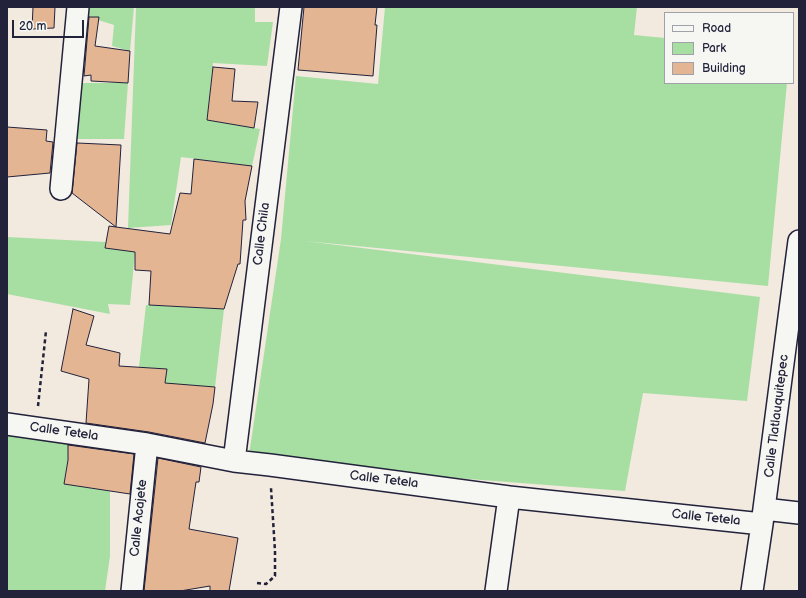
<!DOCTYPE html>
<html>
<head>
<meta charset="utf-8">
<style>
  body { margin:0 }
  #map { position:relative; width:806px; height:598px; overflow:hidden; background:#f2e9df; font-family:"Balsamiq Sans",sans-serif }
  canvas { display:block }
  .frame { position:absolute; inset:0; border:8px solid #22223b; pointer-events:none }
  .legend { position:absolute; left:664px; top:12px; width:130px; height:72px; box-sizing:border-box; background:#f6f6f2; border:1px solid #a1a1a9; margin:0; padding:5px 7px; list-style:none; font-size:12px; color:#22223b }
  .legend li { display:flex; align-items:center; gap:8px; height:20px }
  .legend b { width:20px; border:1px solid #a1a1a9 }
  .scale { position:absolute; left:12px; top:20px; width:72px; height:18px; box-sizing:border-box; border:2px solid #22223b; border-top:0; padding-left:5px; font-size:12px; line-height:14px; white-space:nowrap; color:#22223b; -webkit-text-stroke:3px #f6f6f2; paint-order:stroke }
</style>
</head>
<body>
<div id="map">
<canvas width="806" height="598"></canvas>
<div class="frame"></div>
<ul class="legend">
<li><b style="height:5px;background:#f6f6f2"></b>Road</li>
<li><b style="height:11px;background:#a7dfa3"></b>Park</li>
<li><b style="height:11px;background:#e3b593"></b>Building</li>
</ul>
<div class="scale">20 m</div>
</div>
<script>
const ctx = document.querySelector('canvas').getContext('2d');
ctx.lineJoin = 'round';
function fillPath(path, color) {
  ctx.fillStyle = color;
  ctx.fill(path, 'evenodd');
}
function shape(rows) {
  const path = new Path2D();
  for (const r of rows) {
    path.moveTo(r[0], r[1]);
    for (let i = 2; i < r.length; i += 2) path.lineTo(r[i], r[i + 1]);
  }
  return path;
}
function trace(path, color, width, dash) {
  ctx.strokeStyle = color;
  ctx.lineWidth = width;
  ctx.lineCap = dash ? 'butt' : 'round';
  ctx.setLineDash(dash || []);
  ctx.stroke(path);
}
function label(font, color, halo, rows, align = 'center') {
  ctx.font = font + ' "Balsamiq Sans",sans-serif';
  ctx.lineWidth = 3;
  ctx.setLineDash([]);
  ctx.textBaseline = 'middle';
  ctx.strokeStyle = halo;
  ctx.fillStyle = color;
  for (const [text, x, y, turn = 0] of rows) {
    ctx.save();
    ctx.translate(x, y);
    ctx.rotate((+turn || 0) * Math.PI / 180);
    ctx.textAlign = isNaN(turn) ? turn : align;
    if (halo) ctx.strokeText(text, 0, 0);
    ctx.fillText(text, 0, 0);
    ctx.restore();
  }
}
const green = shape([
  [80,7,134,7,130,51,112,46,114,25,79,14],
  [136,7,255,7,255,22,273,22,267,66,213,63,207,120,260,129,252,166,181,157,171,225,128,228],
  [385,7,637,7,634,35,665,38,665,83,787,83,768,286,305,241,760,297,747,401,643,393,625,491,248,462,281,239,296,76,378,84],
  [77,83,128,83,124,139,70,139],
  [7,237,106,242,105,248,135,252,130,305,108,304,110,314,7,294],
  [146,305,224,309,215,387,165,384,167,369,139,367],
  [7,434,68,441,68,460,64,484,110,491,110,556,105,591,7,591]
]);
const building = shape([
  [33,7,55,7,54,28,32,29,33,7],
  [304,7,377,7,375,25,377,25,373,76,298,70,304,7],
  [89,17,99,17,95,46,130,51,128,83,91,81,91,75,84,76,89,17],
  [213,67,235,69,232,101,258,102,254,128,207,120,213,67],
  [7,127,47,130,46,141,53,142,50,173,7,177,7,127],
  [77,143,121,145,116,227,170,234,180,193,191,194,194,159,252,166,245,201,246,220,243,220,240,264,238,264,224,309,149,305,151,271,135,270,135,252,105,248,109,226,116,227,72,193,77,143],
  [73,309,94,316,86,345,120,353,119,366,167,369,165,383,215,387,213,404,205,443,149,432,86,423,89,379,61,371,73,309],
  [68,445,134,454,130,494,64,484,68,460,68,445],
  [158,458,201,467,199,482,196,482,189,529,238,538,229,591,210,591,210,586,180,591,144,591,158,458]
]);
const path = shape([
  [38,406,46,331],
  [257,583,266,584,275,576,275,551,271,488]
]);
const street = shape([
  [61,189,78,7],
  [7,424,147,444,234,461,270,465,509,497,762,524],
  [234,461,291,7],
  [764,509,799,513],
  [132,591,147,444],
  [496,591,509,497],
  [752,591,762,524,799,241]
]);
const streetNames = [
  ["Calle Chila",262,234,-83],
  ["Calle Tlatlauquitepec",777,416,-83],
  ["Calle Tetela",64,432,8],
  ["Calle Tetela",384,480,7],
  ["Calle Acajete",139,518,-84],
  ["Calle Tetela",706,518,6]
];
fillPath(green, '#a7dfa3');
fillPath(building, '#e3b593');
trace(building, '#22223b', 1);
trace(street, '#22223b', 24);
trace(path, '#22223b', 2.5, [4, 3]);
trace(street, '#f6f6f2', 21);
label('13px', '#22223b', '#f6f6f2', streetNames);
</script>
</body>
</html>
